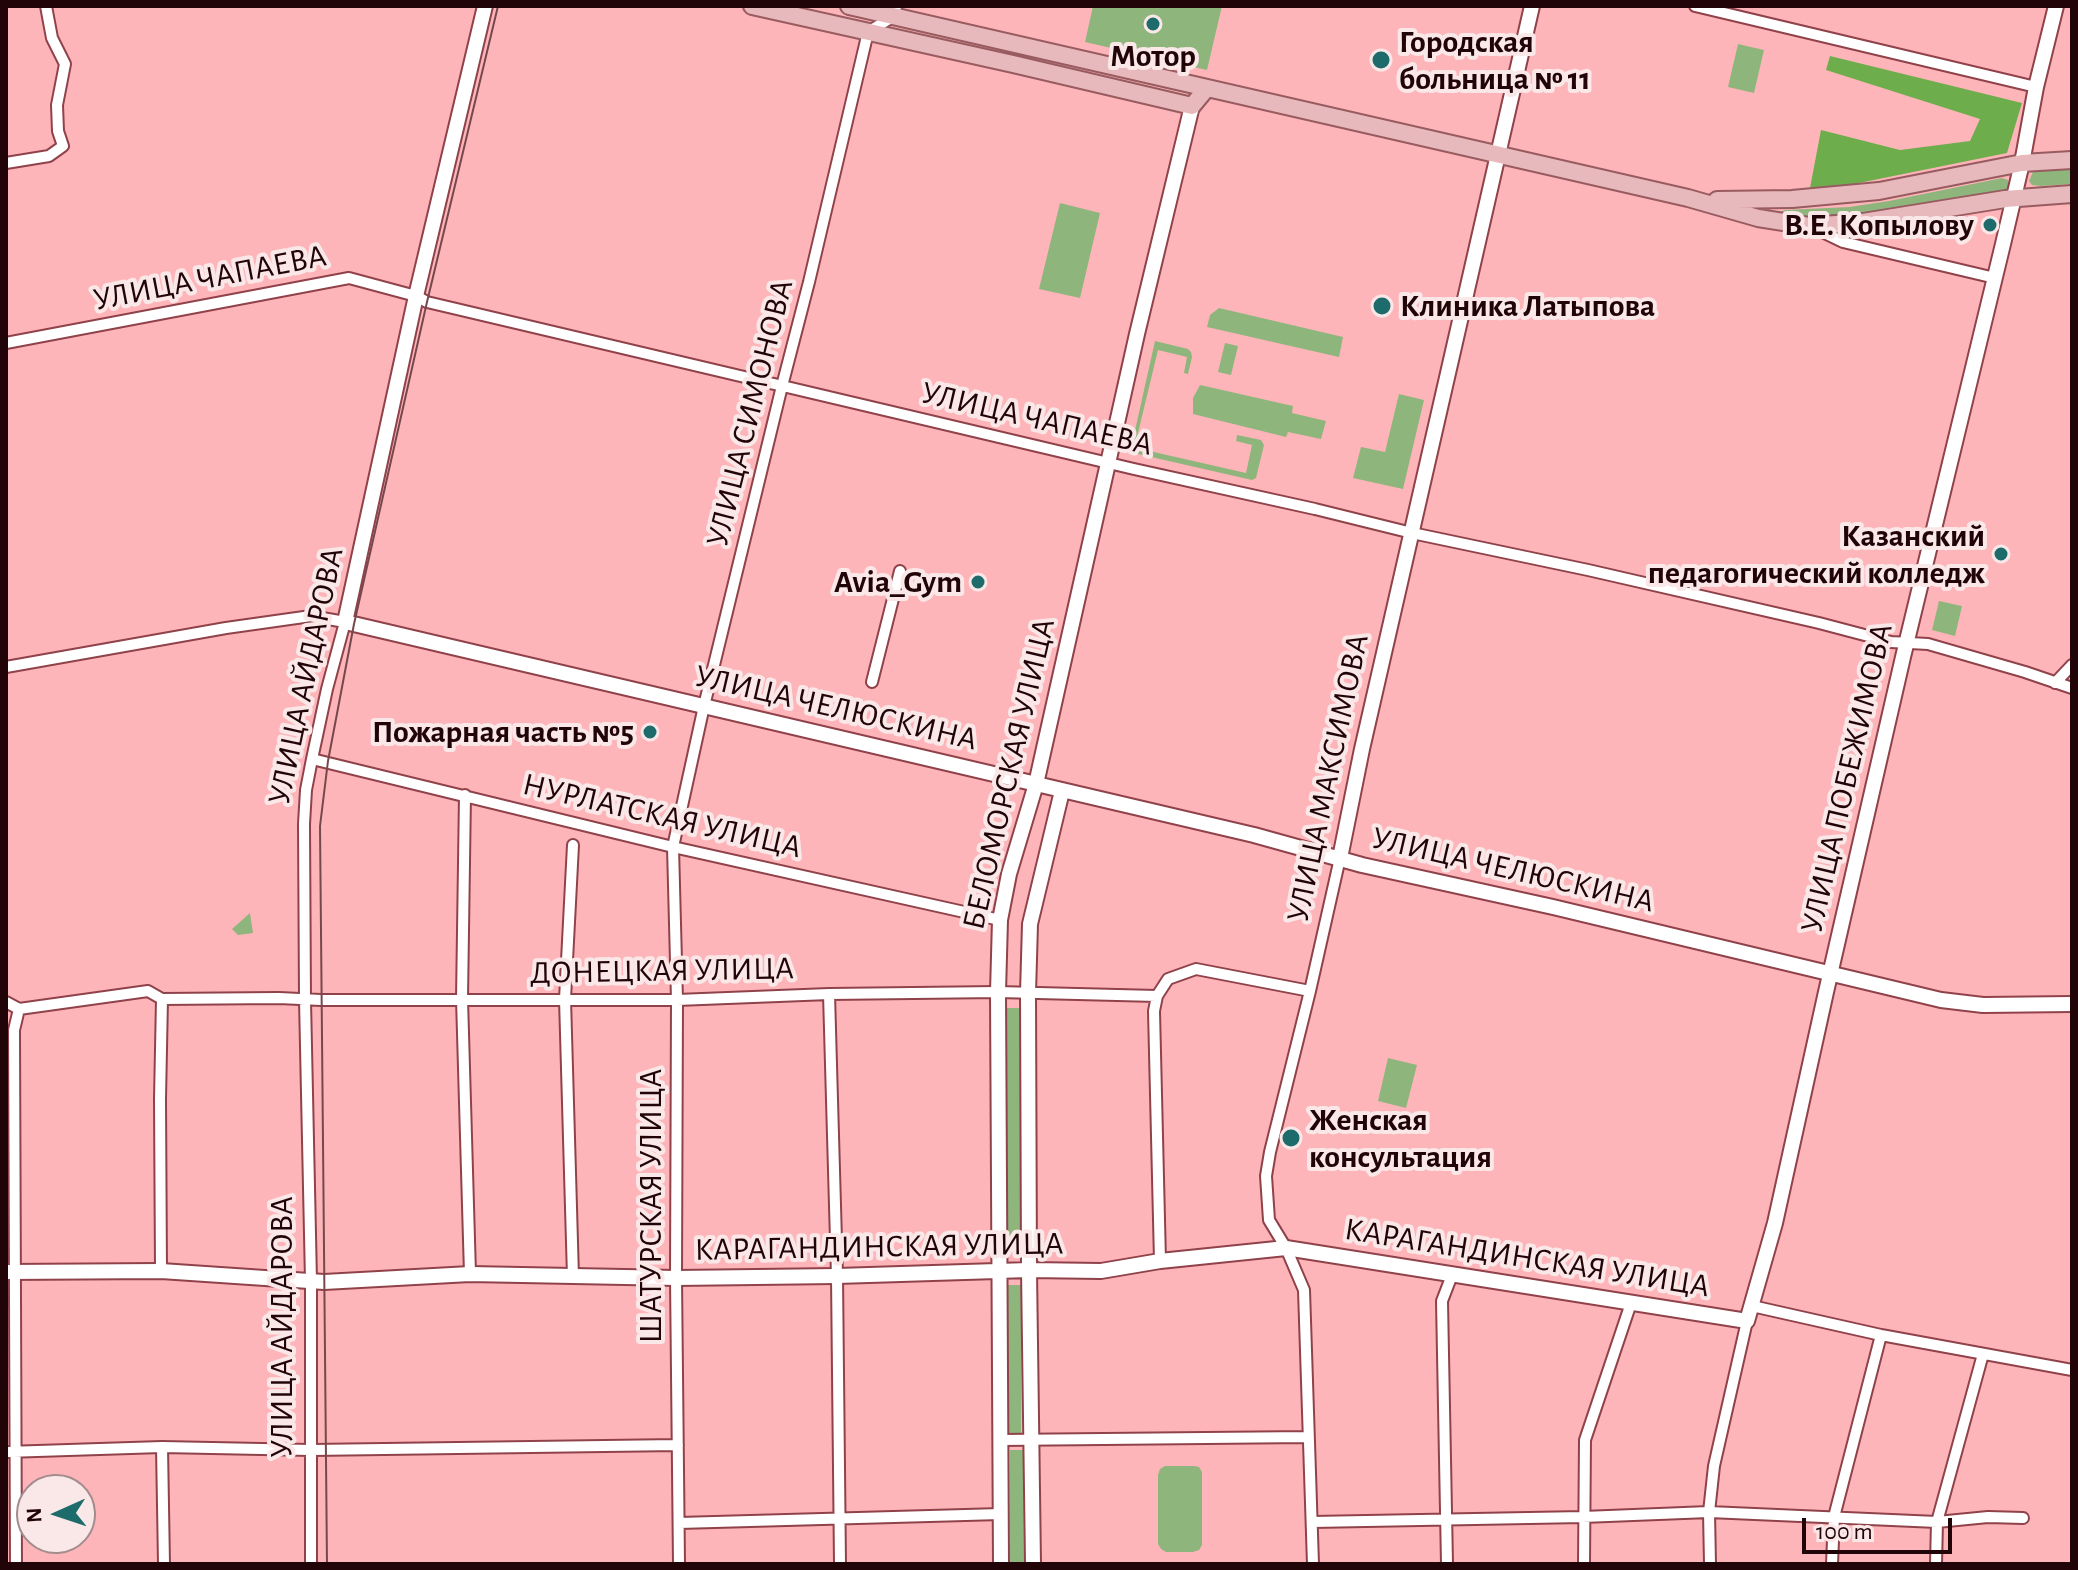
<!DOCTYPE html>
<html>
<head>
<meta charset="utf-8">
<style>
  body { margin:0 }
  #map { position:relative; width:2078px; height:1570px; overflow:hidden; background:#feb5b9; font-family:"Alegreya Sans",sans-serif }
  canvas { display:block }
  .frame { position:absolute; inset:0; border:8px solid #210407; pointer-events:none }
  .north { position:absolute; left:16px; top:1474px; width:80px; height:80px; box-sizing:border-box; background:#fae7e7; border:2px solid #a38c8d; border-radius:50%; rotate:267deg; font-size:22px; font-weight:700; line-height:32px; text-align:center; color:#210407 }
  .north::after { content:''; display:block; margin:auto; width:28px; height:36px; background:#1e6b6b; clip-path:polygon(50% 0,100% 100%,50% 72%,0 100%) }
  .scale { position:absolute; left:1802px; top:1518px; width:150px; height:36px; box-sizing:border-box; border:4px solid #210407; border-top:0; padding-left:10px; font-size:24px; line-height:28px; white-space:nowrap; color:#210407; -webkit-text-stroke:6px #fae7e7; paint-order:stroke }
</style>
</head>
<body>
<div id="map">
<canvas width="2078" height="1570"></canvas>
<div class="frame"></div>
<div class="north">N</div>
<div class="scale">100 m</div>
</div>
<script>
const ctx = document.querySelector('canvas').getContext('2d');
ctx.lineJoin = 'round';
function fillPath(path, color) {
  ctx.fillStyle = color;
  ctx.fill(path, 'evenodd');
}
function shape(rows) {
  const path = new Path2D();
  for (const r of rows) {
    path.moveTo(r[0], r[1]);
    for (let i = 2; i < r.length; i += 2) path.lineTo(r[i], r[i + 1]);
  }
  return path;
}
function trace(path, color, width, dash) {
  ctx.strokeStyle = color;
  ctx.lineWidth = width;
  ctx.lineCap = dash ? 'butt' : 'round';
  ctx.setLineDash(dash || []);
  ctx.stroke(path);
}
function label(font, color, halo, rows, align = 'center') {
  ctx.font = font + ' "Alegreya Sans",sans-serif';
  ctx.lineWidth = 8;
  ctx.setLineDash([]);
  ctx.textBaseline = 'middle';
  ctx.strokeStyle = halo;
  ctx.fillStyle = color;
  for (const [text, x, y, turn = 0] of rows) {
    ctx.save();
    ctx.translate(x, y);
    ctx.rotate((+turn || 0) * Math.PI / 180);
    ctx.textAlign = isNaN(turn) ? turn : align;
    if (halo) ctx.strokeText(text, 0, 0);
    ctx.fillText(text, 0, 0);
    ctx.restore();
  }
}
const green = shape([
  [1093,6,1222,6,1207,70,1085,42],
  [1738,44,1764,50,1754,93,1728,87],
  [2072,169,2072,184,2041,186,2032,185,2029,181,2033,172,2041,170],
  [2002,178,2008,180,2009,187,2007,189,1874,213,1816,218,1785,216,1779,214,1779,212,1785,210,1849,207,1889,201],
  [1060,203,1100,213,1080,298,1039,289],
  [1219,308,1343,337,1339,357,1207,327,1210,315],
  [1155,341,1188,349,1191,352,1192,357,1188,374,1184,373,1187,357,1158,350,1137,437,1145,450,1246,473,1252,445,1236,441,1237,435,1261,440,1264,445,1256,478,1252,480,1138,454,1132,444],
  [1225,343,1238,346,1231,375,1218,372],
  [1200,385,1293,406,1292,413,1326,421,1321,439,1288,432,1286,437,1193,414,1193,398],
  [1399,394,1424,400,1403,489,1353,478,1361,447,1385,452],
  [1939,601,1962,606,1955,636,1932,630],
  [250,913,253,933,238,935,232,929],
  [1006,1008,1020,1008,1023,1249,1015,1253,1010,1252,1007,1248],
  [1388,1058,1417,1065,1406,1108,1378,1101],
  [1007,1285,1021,1285,1021,1434,1008,1434],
  [1010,1450,1023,1450,1024,1564,1010,1564],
  [1165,1466,1194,1466,1199,1467,1202,1472,1202,1545,1199,1550,1193,1552,1166,1552,1161,1549,1158,1544,1158,1475,1160,1469]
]);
const forest = shape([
  [1830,56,2022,103,2007,153,1854,184,1810,188,1821,130,1900,150,1970,141,1980,119,1826,70]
]);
const street = shape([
  [1695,6,2036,87],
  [6,163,49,156,63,146,58,131,57,105,65,64,52,38,46,6],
  [1814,228,1843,242,1995,278],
  [6,343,349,278,416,296,427,302,1134,469,1315,509,1412,533,1588,570,1819,623,1891,642,1928,644,2025,672,2072,688],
  [6,667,226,628,311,616,345,622,327,689,312,759,306,790,304,824,305,1000,311,1281,311,1564],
  [872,682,900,571],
  [2055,683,2072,665],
  [312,759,673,847,1000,920],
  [465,795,462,999,470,1274],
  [573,845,565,999,573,1277],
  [829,994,837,1276,840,1564],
  [1157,996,1154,1011,1160,1261],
  [6,1002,19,1009,148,991,162,999,279,998,321,1000,677,1000,829,994,998,992,1157,996,1168,979,1196,969,1310,991],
  [161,1271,160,1099,162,999],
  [1752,1306,1881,1335,2072,1370],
  [1001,1440,1308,1437],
  [162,1447,164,1564],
  [6,1452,162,1447,311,1450,678,1445],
  [1312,1522,1583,1517,1709,1512,1937,1522,1988,1517,2023,1518],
  [679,1523,1001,1514],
  [16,1564,14,1030,19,1009],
  [679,1564,676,1278,677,1000,673,847,704,706,782,386,809,282,868,32,894,16,896,6],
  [1313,1564,1304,1290,1286,1248,1269,1220,1266,1176,1270,1152,1310,991,1340,858],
  [1447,1564,1442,1301,1452,1275],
  [1584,1564,1585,1440,1631,1303],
  [1710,1564,1709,1512,1714,1466,1747,1321],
  [1832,1564,1834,1517,1881,1335],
  [1936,1564,1937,1522,1983,1354]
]);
const secondary = shape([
  [485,6,416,296,345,622,1254,835,1362,865,1553,907,1941,1000,1983,1005,2072,1004],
  [1340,858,1362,749,1532,6],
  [6,1272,161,1271,324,1282,470,1274,676,1278,837,1276,1029,1270,1101,1271,1160,1261,1286,1248,1747,1321,1775,1223,1826,992,1903,657,2003,244,2022,163,2036,87,2056,6],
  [1001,1564,998,992,1000,920,1009,874,1036,784,1137,334,1192,106],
  [1033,1564,1029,1270,1028,993,1030,924,1062,791]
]);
const primary = shape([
  [752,6,1013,64,1192,106,1207,88],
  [849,6,1688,198,1758,218,1809,226,1863,222,2005,199,2072,194],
  [1717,200,1792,199,1879,191,2022,163,2072,160]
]);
const tram = shape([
  [327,1564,320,826,328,761,354,624,427,302,498,6]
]);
const markers = [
  [1153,24,8,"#1e6b6b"],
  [1381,60,10,"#1e6b6b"],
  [1990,225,8,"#1e6b6b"],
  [1382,306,10,"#1e6b6b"],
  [2001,554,8,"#1e6b6b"],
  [978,582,8,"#1e6b6b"],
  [650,732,8,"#1e6b6b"],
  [1291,1138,10,"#1e6b6b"]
];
const poiNames = [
  ["Городская",1399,42,"left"],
  ["больница № 11",1399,79,"left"],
  ["Мотор",1153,56,"center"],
  ["В.Е. Копылову",1974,225],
  ["Клиника Латыпова",1400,306,"left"],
  ["Казанский",1985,536],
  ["педагогический колледж",1985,573],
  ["Avia_Gym",962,582],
  ["Пожарная часть №5",634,732],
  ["Женская",1309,1120,"left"],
  ["консультация",1309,1157,"left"]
];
const streetNames = [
  ["УЛИЦА ЧАПАЕВА",210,278,-11],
  ["УЛИЦА СИМОНОВА",750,413,-76],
  ["УЛИЦА ЧАПАЕВА",1037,419,13],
  ["УЛИЦА АЙДАРОВА",306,676,-78],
  ["УЛИЦА ЧЕЛЮСКИНА",836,708,13],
  ["БЕЛОМОРСКАЯ УЛИЦА",1009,774,-77],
  ["УЛИЦА МАКСИМОВА",1328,778,-78],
  ["УЛИЦА ПОБЕЖИМОВА",1847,778,-77],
  ["НУРЛАТСКАЯ УЛИЦА",662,816,13],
  ["УЛИЦА ЧЕЛЮСКИНА",1513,870,13],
  ["ДОНЕЦКАЯ УЛИЦА",662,971,-1],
  ["ШАТУРСКАЯ УЛИЦА",651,1206,-90],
  ["КАРАГАНДИНСКАЯ УЛИЦА",879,1247,-1],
  ["КАРАГАНДИНСКАЯ УЛИЦА",1527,1258,9],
  ["УЛИЦА АЙДАРОВА",282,1327,-90]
];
fillPath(green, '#8eb57b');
fillPath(forest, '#6ead4b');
trace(street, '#90424a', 14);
trace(secondary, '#90424a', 18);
trace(primary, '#985b5f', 20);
trace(street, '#fff', 10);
trace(secondary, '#fff', 14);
trace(primary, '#e8b9bc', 16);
trace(tram, '#76484c', 2);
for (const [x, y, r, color] of markers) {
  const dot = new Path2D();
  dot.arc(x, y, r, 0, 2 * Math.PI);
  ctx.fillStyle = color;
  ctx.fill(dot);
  trace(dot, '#fae7e7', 3);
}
label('bold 32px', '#210407', '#fae7e7', poiNames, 'right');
label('32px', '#210407', '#fae7e7', streetNames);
</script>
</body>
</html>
